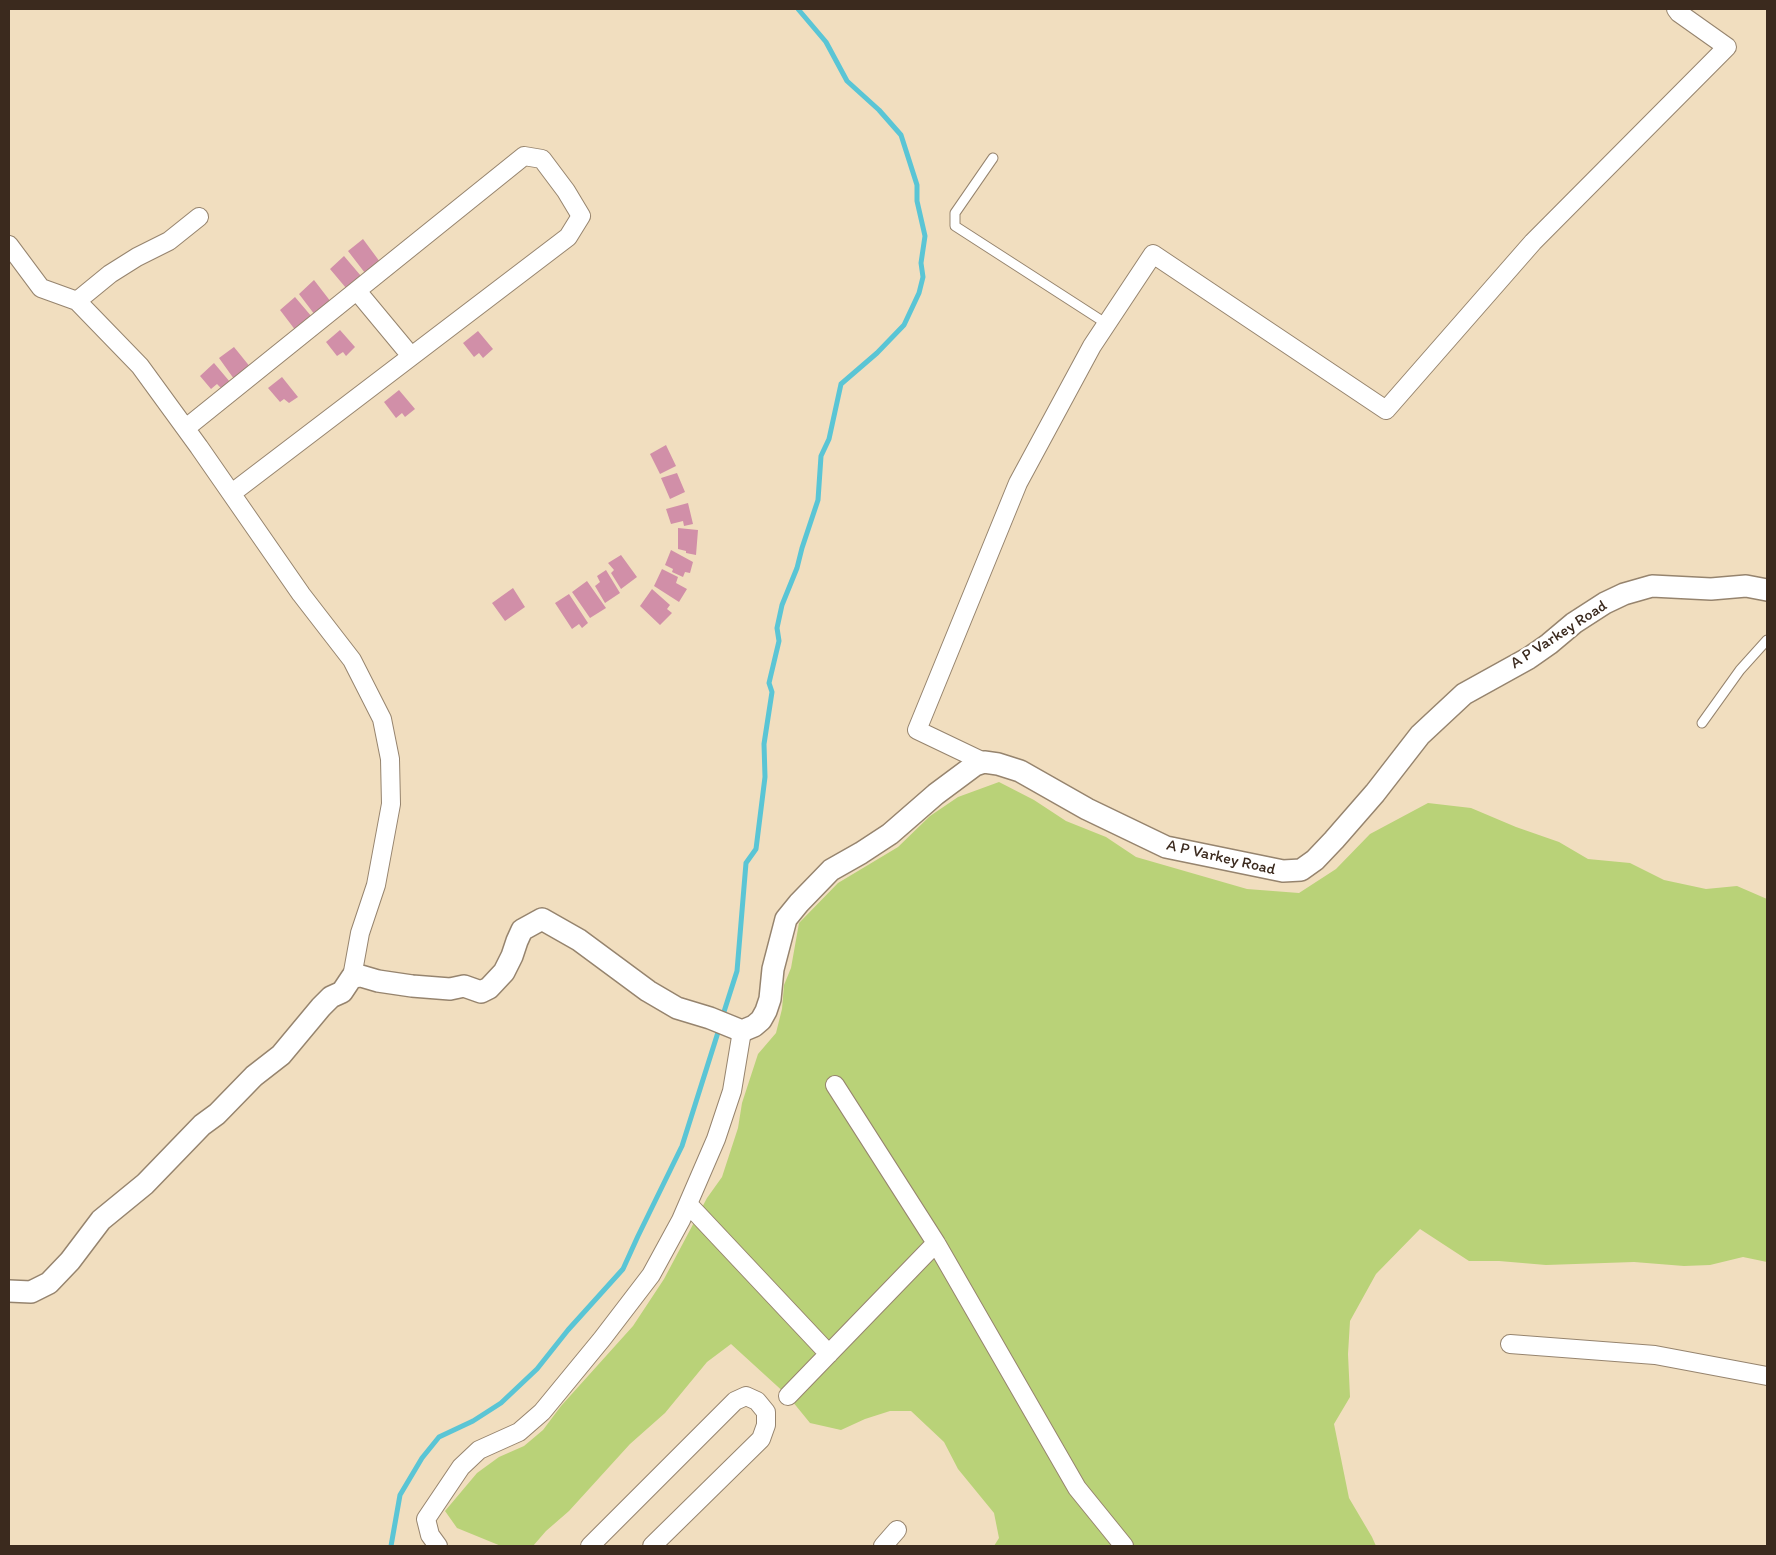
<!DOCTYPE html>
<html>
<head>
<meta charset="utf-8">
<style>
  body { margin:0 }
  #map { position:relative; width:1776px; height:1555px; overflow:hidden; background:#f1debf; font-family:Itim,sans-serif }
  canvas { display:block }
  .frame { position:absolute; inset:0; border:10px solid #3b2a1e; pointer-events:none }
</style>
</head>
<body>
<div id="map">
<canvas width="1776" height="1555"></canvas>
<div class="frame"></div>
</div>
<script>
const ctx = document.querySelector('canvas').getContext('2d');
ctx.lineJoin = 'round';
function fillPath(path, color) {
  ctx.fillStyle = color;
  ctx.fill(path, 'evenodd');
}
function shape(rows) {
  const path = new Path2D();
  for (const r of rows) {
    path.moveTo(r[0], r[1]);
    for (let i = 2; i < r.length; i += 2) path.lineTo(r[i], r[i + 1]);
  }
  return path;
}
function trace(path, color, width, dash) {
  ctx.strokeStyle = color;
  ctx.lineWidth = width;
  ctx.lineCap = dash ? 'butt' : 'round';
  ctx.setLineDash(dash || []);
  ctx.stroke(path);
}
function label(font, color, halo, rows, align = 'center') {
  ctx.font = font + ' Itim,sans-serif';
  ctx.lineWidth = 5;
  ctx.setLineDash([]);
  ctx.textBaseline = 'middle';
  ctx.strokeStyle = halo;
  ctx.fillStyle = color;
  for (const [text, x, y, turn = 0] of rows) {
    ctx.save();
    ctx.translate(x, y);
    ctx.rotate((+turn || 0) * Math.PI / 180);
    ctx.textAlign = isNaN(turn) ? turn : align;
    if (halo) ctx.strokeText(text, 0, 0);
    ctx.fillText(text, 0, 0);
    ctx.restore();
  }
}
const green = shape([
  [999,782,1034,800,1066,821,1106,837,1136,857,1247,889,1299,893,1336,869,1370,834,1428,803,1471,808,1516,827,1559,842,1588,859,1630,863,1664,880,1706,889,1737,886,1767,899,1767,1262,1743,1257,1710,1265,1684,1266,1634,1262,1546,1265,1499,1261,1469,1261,1420,1229,1376,1274,1350,1321,1348,1354,1350,1397,1334,1424,1349,1498,1372,1537,1376,1546,994,1546,999,1538,994,1513,958,1469,944,1442,911,1411,890,1411,865,1419,841,1430,810,1423,788,1396,731,1344,707,1362,665,1413,630,1444,569,1511,546,1531,533,1546,501,1546,457,1528,445,1511,477,1473,499,1457,524,1446,543,1430,561,1406,633,1326,664,1279,707,1198,722,1177,738,1128,742,1103,758,1054,776,1033,782,1009,784,985,791,968,799,923,838,883,898,847,930,816,958,797]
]);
const stream = shape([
  [722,1018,737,971,746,863,756,849,765,777,764,744,772,692,769,683,779,641,777,628,782,605,797,568,802,548,818,500,821,456,829,439,841,384,877,353,904,325,919,293,923,277,921,263,925,236,917,201,917,185,901,135,879,110,847,81,826,42,798,9],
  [391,1546,400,1495,422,1458,439,1437,473,1421,501,1403,537,1369,568,1330,623,1269,638,1236,682,1146,720,1026]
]);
const building = shape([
  [363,239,380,262,365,273,348,251],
  [344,256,361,276,346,288,330,269],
  [314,280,331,302,315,315,299,294],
  [295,297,312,317,296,331,280,310],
  [340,330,355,347,346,356,343,352,337,356,326,342],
  [478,331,493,349,483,358,479,353,474,357,463,343],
  [234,347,251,368,245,373,243,371,234,379,219,358],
  [214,363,230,382,222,389,217,384,211,389,200,376],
  [282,377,298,397,289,403,284,399,280,402,268,388],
  [399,390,415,409,405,417,402,413,396,418,384,402],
  [666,445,676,466,660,474,650,454],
  [677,473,685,492,670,499,661,478],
  [688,503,693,524,684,526,683,521,671,524,666,509],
  [678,528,698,530,696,555,686,553,686,551,678,549],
  [671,550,693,562,690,573,685,572,683,577,672,572,673,569,665,565],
  [621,555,637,577,621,589,611,573,614,570,608,563],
  [662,569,678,577,676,583,687,589,679,602,654,586],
  [606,570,620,593,605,603,595,586,600,582,597,576],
  [587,581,606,608,590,618,572,592],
  [513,588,525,607,505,621,492,603],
  [652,589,670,605,667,609,672,613,660,625,640,606],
  [569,594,588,623,582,628,579,624,572,629,555,603]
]);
const service = shape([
  [993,158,955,213,955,226,1107,324],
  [1702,723,1740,670,1767,640]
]);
const minor = shape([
  [9,245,41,288,77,301,140,366,199,447,301,594,352,660,382,719,390,759,391,804,376,885,360,933,352,977],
  [357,291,411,356],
  [77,301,110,274,137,257,169,241,199,217],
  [186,428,524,156,542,159,566,191,581,216,568,237,232,493],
  [984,762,917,730,1018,483,1092,346,1153,254,1386,410,1533,242,1727,47,1679,13,1676,9],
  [835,1085,936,1243,1077,1488,1124,1546],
  [688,1204,829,1354],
  [1510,1344,1655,1355,1767,1376],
  [788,1396,936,1243],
  [438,1546,430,1535,426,1519,461,1467,479,1450,519,1432,542,1412,602,1339,651,1275,681,1220,716,1139,732,1091,742,1031],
  [590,1546,735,1401,746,1396,757,1401,766,1412,766,1425,761,1439,652,1546],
  [883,1546,897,1530]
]);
const tertiary = shape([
  [9,1291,31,1292,49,1283,70,1261,101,1220,145,1184,202,1125,217,1114,254,1076,281,1055,321,1007,331,997,342,992,352,977,361,976,378,981,412,986,450,989,464,986,481,992,489,988,504,972,512,956,517,941,522,930,542,919,579,940,648,991,677,1008,710,1018,742,1031,754,1026,761,1020,766,1011,770,999,773,969,786,919,799,903,831,870,861,853,890,834,936,794,975,765,984,762,998,764,1020,771,1087,809,1166,847,1283,871,1301,870,1315,860,1334,840,1375,793,1420,735,1464,694,1529,658,1549,644,1574,623,1605,603,1624,594,1652,586,1711,589,1746,586,1767,590]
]);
const streetNames = [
  ["A P Varkey Road",1559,635,-33],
  ["A P Varkey Road",1221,858,13]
];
fillPath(green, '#b9d278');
trace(stream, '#5ac5d5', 5);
fillPath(building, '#d18fa8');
trace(service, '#96846e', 11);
trace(minor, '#96846e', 20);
trace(tertiary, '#96846e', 24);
trace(service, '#fff', 9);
trace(minor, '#fff', 18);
trace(tertiary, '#fff', 21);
label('16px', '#3b2a1e', '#fff', streetNames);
</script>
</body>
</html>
